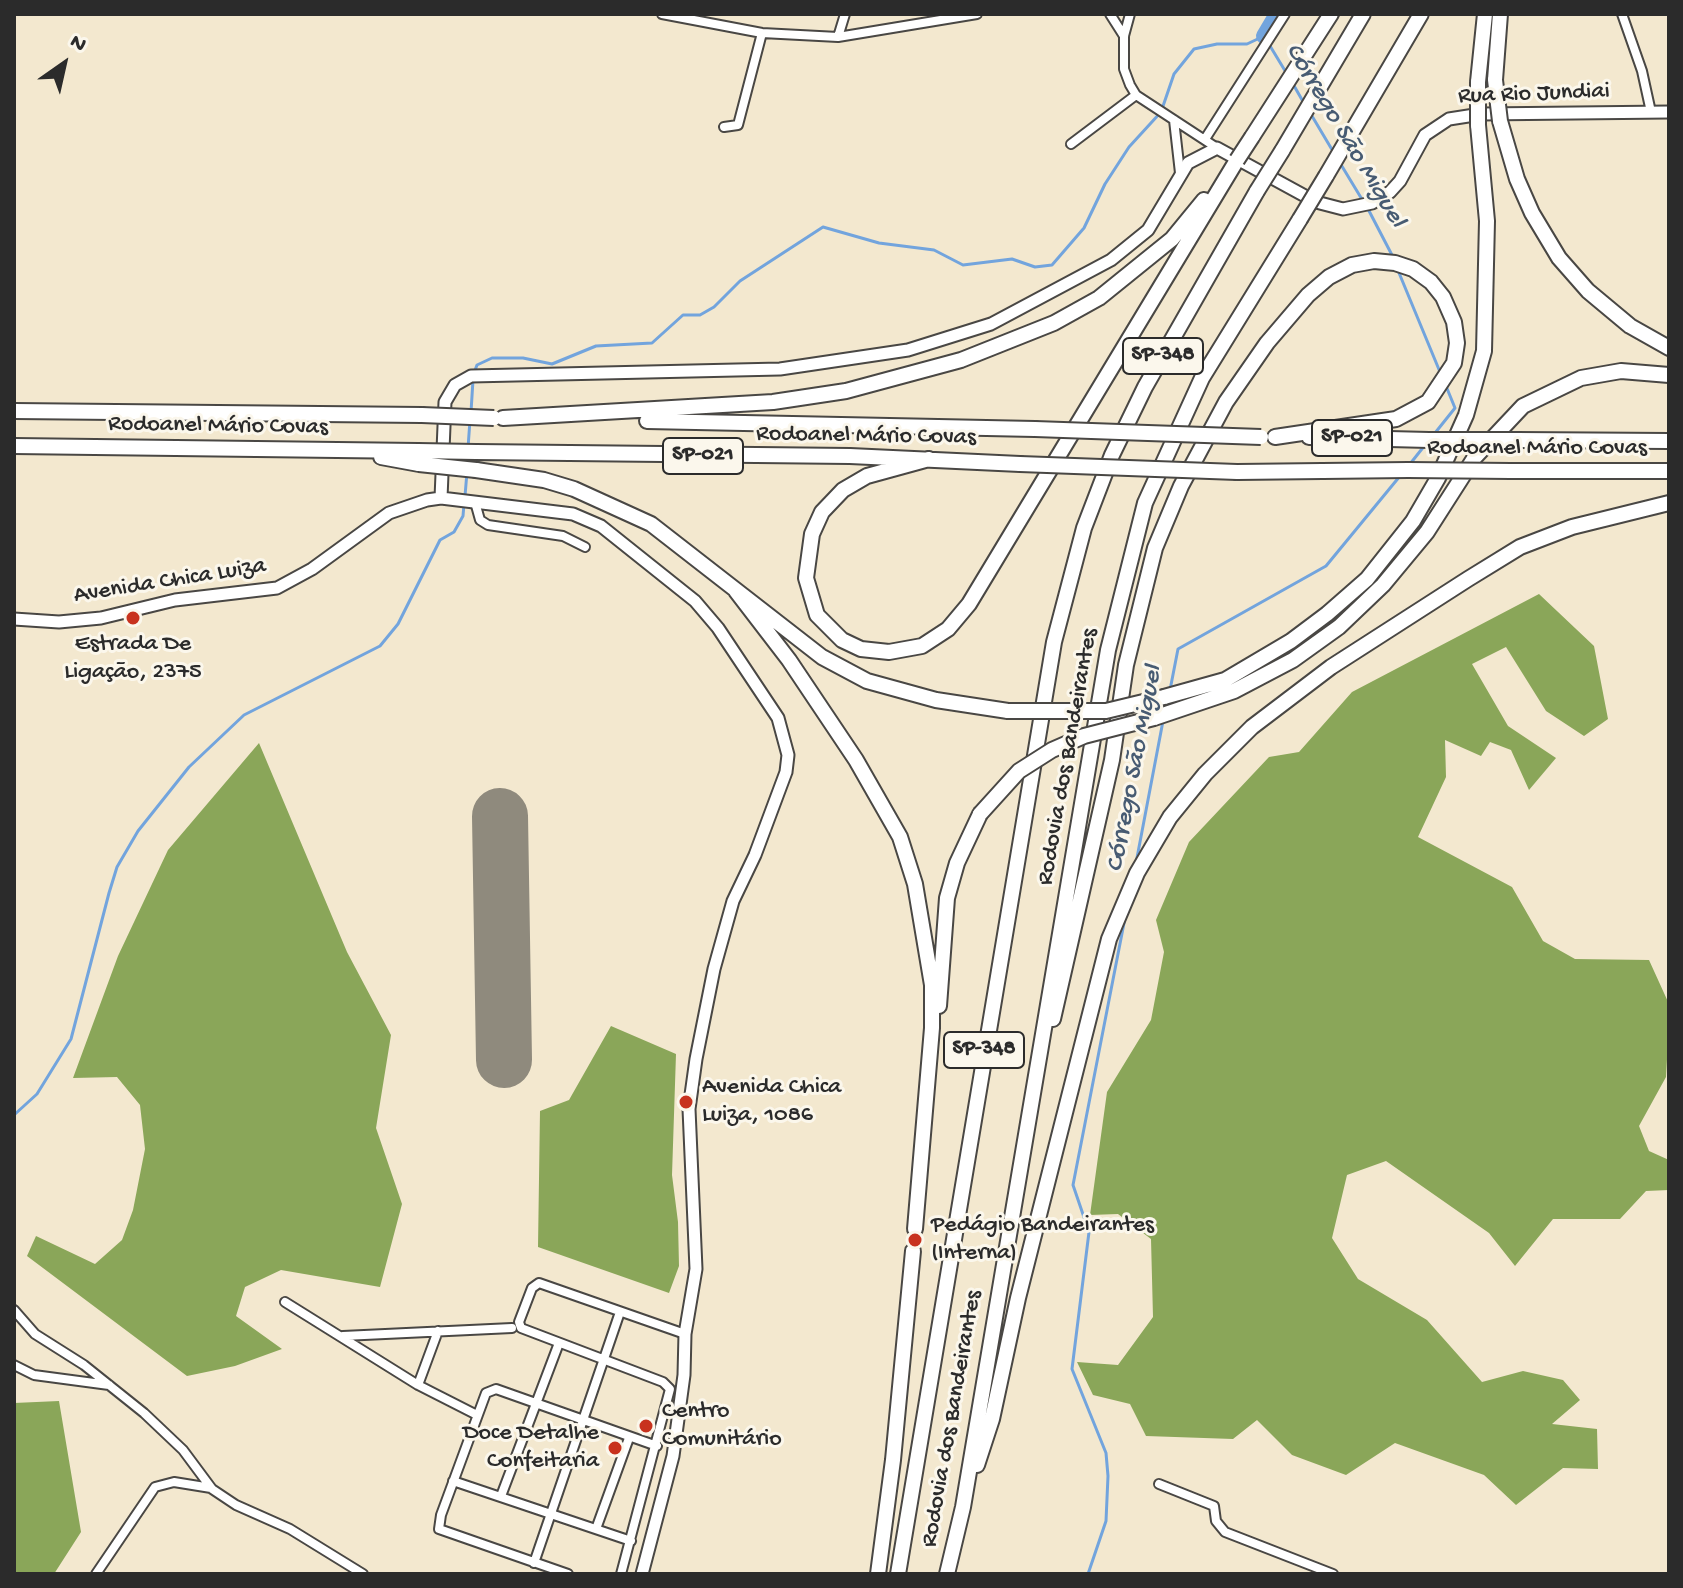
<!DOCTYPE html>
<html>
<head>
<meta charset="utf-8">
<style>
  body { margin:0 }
  #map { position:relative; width:1683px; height:1588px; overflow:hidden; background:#f3e8cf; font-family:"Gochi Hand",sans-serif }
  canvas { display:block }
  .frame { position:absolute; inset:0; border:16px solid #2b2b2b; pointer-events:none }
  .north { position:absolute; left:24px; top:24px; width:80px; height:80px; -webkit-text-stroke:6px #fbf7ec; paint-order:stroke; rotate:34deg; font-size:22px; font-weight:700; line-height:32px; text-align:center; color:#2b2b2b }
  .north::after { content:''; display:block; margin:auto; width:28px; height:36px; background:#2b2b2b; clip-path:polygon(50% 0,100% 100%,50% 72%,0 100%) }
</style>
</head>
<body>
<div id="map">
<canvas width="1683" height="1588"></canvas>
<div class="frame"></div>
<div class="north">N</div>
</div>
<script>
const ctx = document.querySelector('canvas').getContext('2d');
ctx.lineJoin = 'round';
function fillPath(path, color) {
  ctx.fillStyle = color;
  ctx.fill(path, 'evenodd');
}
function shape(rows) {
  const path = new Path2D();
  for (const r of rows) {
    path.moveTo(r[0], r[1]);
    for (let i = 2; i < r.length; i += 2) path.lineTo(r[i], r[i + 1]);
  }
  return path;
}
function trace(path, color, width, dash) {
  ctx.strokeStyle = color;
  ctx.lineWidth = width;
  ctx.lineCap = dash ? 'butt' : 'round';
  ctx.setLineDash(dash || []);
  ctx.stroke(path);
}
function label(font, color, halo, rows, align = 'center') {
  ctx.font = font + ' "Gochi Hand",sans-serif';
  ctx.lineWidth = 6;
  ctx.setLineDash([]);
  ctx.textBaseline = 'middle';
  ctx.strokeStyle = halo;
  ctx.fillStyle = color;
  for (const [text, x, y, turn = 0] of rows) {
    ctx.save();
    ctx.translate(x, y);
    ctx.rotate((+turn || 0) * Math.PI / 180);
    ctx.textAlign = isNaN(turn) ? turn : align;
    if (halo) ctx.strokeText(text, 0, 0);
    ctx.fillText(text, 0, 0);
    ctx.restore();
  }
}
const forest = shape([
  [1539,594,1594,646,1608,719,1584,736,1546,711,1506,647,1472,664,1508,726,1556,758,1529,790,1511,750,1490,742,1481,756,1445,740,1446,777,1418,837,1512,887,1543,941,1575,959,1649,960,1669,1004,1669,1024,1666,1077,1639,1126,1649,1151,1669,1160,1669,1190,1646,1191,1620,1219,1553,1219,1515,1266,1489,1233,1386,1161,1347,1175,1332,1238,1358,1279,1427,1320,1482,1382,1523,1371,1563,1380,1580,1400,1552,1424,1597,1429,1598,1469,1563,1468,1516,1505,1484,1475,1395,1443,1346,1475,1292,1455,1257,1420,1233,1439,1146,1436,1130,1404,1093,1395,1077,1362,1118,1365,1153,1317,1151,1239,1118,1214,1090,1215,1107,1092,1151,1020,1164,952,1156,920,1189,842,1269,757,1299,752,1352,692],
  [259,743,347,952,391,1035,376,1128,402,1204,380,1287,281,1270,245,1287,236,1316,282,1349,235,1366,187,1376,27,1256,36,1236,95,1264,122,1240,133,1210,145,1149,140,1105,117,1077,73,1078,118,956,168,850],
  [611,1026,676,1054,672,1175,678,1222,679,1266,669,1293,538,1247,540,1111,569,1100],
  [59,1401,81,1532,54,1574,14,1574,14,1403]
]);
const stream = shape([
  [1293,84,1305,105],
  [1309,111,1334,153],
  [1340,163,1363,201],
  [1367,207,1393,257],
  [1397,268,1440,372],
  [474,373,477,365,492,358,523,358,552,364,596,346,652,343,683,315,700,315,714,307,740,281,823,227,879,243,934,250,963,265,1012,259,1035,267,1052,265,1084,228,1105,184,1129,147,1161,112,1174,74,1194,49,1217,44,1247,44,1264,36,1287,74],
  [471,412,473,380],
  [1435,433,1455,408,1446,386],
  [468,448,470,420],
  [1410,464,1425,445],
  [465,496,467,472],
  [1170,690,1178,649,1326,566,1400,476],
  [1136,863,1163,721],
  [14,1115,37,1094,71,1039,109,893,117,867,138,831,189,767,244,715,380,646,398,624,440,540,454,532,463,516,464,504],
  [1088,1574,1106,1521,1108,1476,1106,1453,1072,1369,1089,1232,1073,1185,1125,918]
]);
const river = shape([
  [1264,36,1277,14]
]);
const runway = shape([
  [500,816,504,1060]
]);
const street = shape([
  [662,14,762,33,838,37,977,14],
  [1110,14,1124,36],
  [1130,14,1124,36,1124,69,1130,85,1136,95,1217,148],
  [1622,14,1642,71,1651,112],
  [838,37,845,14],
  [1174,120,1180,173],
  [724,127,738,125,762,33],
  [1205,139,1285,14],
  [1071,144,1136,95],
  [475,502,480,520,488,525,563,536,585,547],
  [285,1302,418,1385,477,1415],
  [14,1310,35,1334,84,1365,144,1413,183,1450,212,1489,236,1505,290,1529,363,1574],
  [343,1336,512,1328],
  [14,1365,34,1375,109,1385],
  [418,1385,438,1331],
  [453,1481,631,1541],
  [1159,1484,1214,1506,1216,1521,1225,1532,1333,1574],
  [501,1496,559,1343],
  [596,1529,629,1438],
  [534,1563,620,1312],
  [96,1574,155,1487,174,1482,211,1488],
  [568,1574,439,1529,441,1515,486,1393,496,1389,657,1446],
  [621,1574,670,1389,663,1382,521,1328,519,1322,532,1288,539,1283,685,1334]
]);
const secondary = shape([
  [441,498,445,402,455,385,471,376,780,369,908,350,991,324,1111,260,1148,230,1188,163,1217,148,1316,202,1343,209,1372,203,1390,192,1400,181,1425,135,1449,119,1481,114,1669,112],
  [14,619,59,622,101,618,175,600,277,588,312,569,389,513,427,500,441,498,573,514,601,526,695,601,718,628,778,718,788,755,786,772,755,855,733,901,714,969,696,1059,689,1109,696,1269,685,1334,684,1375,673,1456,642,1574]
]);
const highway = shape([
  [1495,80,1500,14],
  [1478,82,1485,14],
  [1500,121,1517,179,1532,213,1559,258,1588,291,1630,326,1669,348],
  [1252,137,1331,14],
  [1282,151,1363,14],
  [1326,176,1421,14],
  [14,411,422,415],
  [503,418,773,402,846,391,961,360,1054,323,1099,298,1172,239,1204,200],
  [647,421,1035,429],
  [1309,437,1429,440],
  [1517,440,1669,441],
  [14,446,418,451],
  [476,452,850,456,1020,464],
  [381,457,419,464],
  [929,459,867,476,843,490,822,512,812,534,806,578,817,615,842,640,861,649,889,652,922,646,948,629,969,604,1237,160],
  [476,470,544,480,574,489,651,524,822,657,867,681,936,700,1008,711],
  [1511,471,1669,471],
  [1237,472,1408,470],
  [736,591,789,660,856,760,900,837,915,884,932,985,932,1028,915,1229],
  [1164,697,1225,680,1291,641,1327,614,1367,579,1413,521,1438,478,1466,415,1484,351,1487,221,1478,125],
  [1154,718,1234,691,1293,660,1339,627,1383,585,1427,532,1475,457,1523,406,1581,378,1621,371,1669,375],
  [939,1006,947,898,957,863,980,814],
  [1053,1019,1112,760,1126,665,1155,548,1181,486,1226,402,1267,343,1308,295,1329,277,1352,265,1374,261,1395,263,1413,269,1431,282,1443,297,1454,322,1457,343,1454,363,1428,402,1396,419,1275,437],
  [977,1465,992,1419,1018,1298,1109,939,1137,873,1170,817,1205,774,1252,727,1331,667,1468,579,1520,547,1572,527,1669,503],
  [878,1574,893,1460,913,1251],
  [898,1574,1054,642,1084,528,1112,455,1145,387,1257,191],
  [947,1574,963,1507,1108,650,1145,503,1202,378,1300,219]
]);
const highwayBridge = shape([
  [1495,80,1500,121],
  [1478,125,1478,82],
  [1237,160,1252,137],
  [1257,191,1282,151],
  [1300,219,1326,176],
  [422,415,494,418],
  [1035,429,1261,437],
  [1429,440,1517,440],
  [418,451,476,452],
  [419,464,476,470],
  [1020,464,1237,472],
  [1408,470,1511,471],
  [1008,711,1106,711,1164,697],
  [980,814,1019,771,1052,750,1084,736,1154,718]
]);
const markers = [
  [133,618,8,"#c8321e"],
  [686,1102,8,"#c8321e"],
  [915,1240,8,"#c8321e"],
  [646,1426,8,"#c8321e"],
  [615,1448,8,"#c8321e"]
];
const shields = [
  [1163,356,80],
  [1352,438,80],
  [703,456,80],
  [984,1050,80]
];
const shieldNames = [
  ["SP-348",1163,356],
  ["SP-021",1352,438],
  ["SP-021",703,456],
  ["SP-348",984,1050]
];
const streetNames = [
  ["Rua Rio Jundiai",1534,95,-2],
  ["Rodoanel Mário Covas",218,427,1],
  ["Rodoanel Mário Covas",866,437,1],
  ["Rodoanel Mário Covas",1537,449],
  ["Avenida Chica Luiza",170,582,-9],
  ["Rodovia dos Bandeirantes",1069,757,-80],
  ["Rodovia dos Bandeirantes",953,1419,-80]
];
const poiNames = [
  ["Estrada De",133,645,"center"],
  ["Ligação, 2375",133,673,"center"],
  ["Avenida Chica",702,1088],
  ["Luiza, 1086",702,1116],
  ["Pedágio Bandeirantes",931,1226],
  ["(Interna)",931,1254],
  ["Centro",662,1412],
  ["Comunitário",662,1440],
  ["Doce Detalhe",599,1434,"right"],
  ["Confeitaria",599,1462,"right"]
];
const waterNames = [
  ["Córrego São Miguel",1344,136,59],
  ["Córrego São Miguel",1136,769,-79]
];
fillPath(forest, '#8aa659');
trace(stream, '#72a4dd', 3);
trace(river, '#72a4dd', 16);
trace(runway, '#8f8a7d', 56);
trace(street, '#494744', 12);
trace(secondary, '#494744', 15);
trace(highway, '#494744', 18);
trace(street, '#fff', 8);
trace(secondary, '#fff', 11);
trace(highway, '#fff', 14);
trace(highwayBridge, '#494744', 18, []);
trace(highwayBridge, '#fff', 14);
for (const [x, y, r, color] of markers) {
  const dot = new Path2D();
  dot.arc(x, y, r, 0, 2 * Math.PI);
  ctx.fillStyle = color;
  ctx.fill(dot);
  trace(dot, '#fbf7ec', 3);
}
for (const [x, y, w] of shields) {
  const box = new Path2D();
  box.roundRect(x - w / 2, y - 18, w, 36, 6);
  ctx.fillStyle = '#fbf7ec';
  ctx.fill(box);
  trace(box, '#2b2b2b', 2);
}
label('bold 22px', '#2b2b2b', null, shieldNames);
label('24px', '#2b2b2b', '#fbf7ec', streetNames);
label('24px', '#2b2b2b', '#fbf7ec', poiNames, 'left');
label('italic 26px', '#475b72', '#fbf7ec', waterNames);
</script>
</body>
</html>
